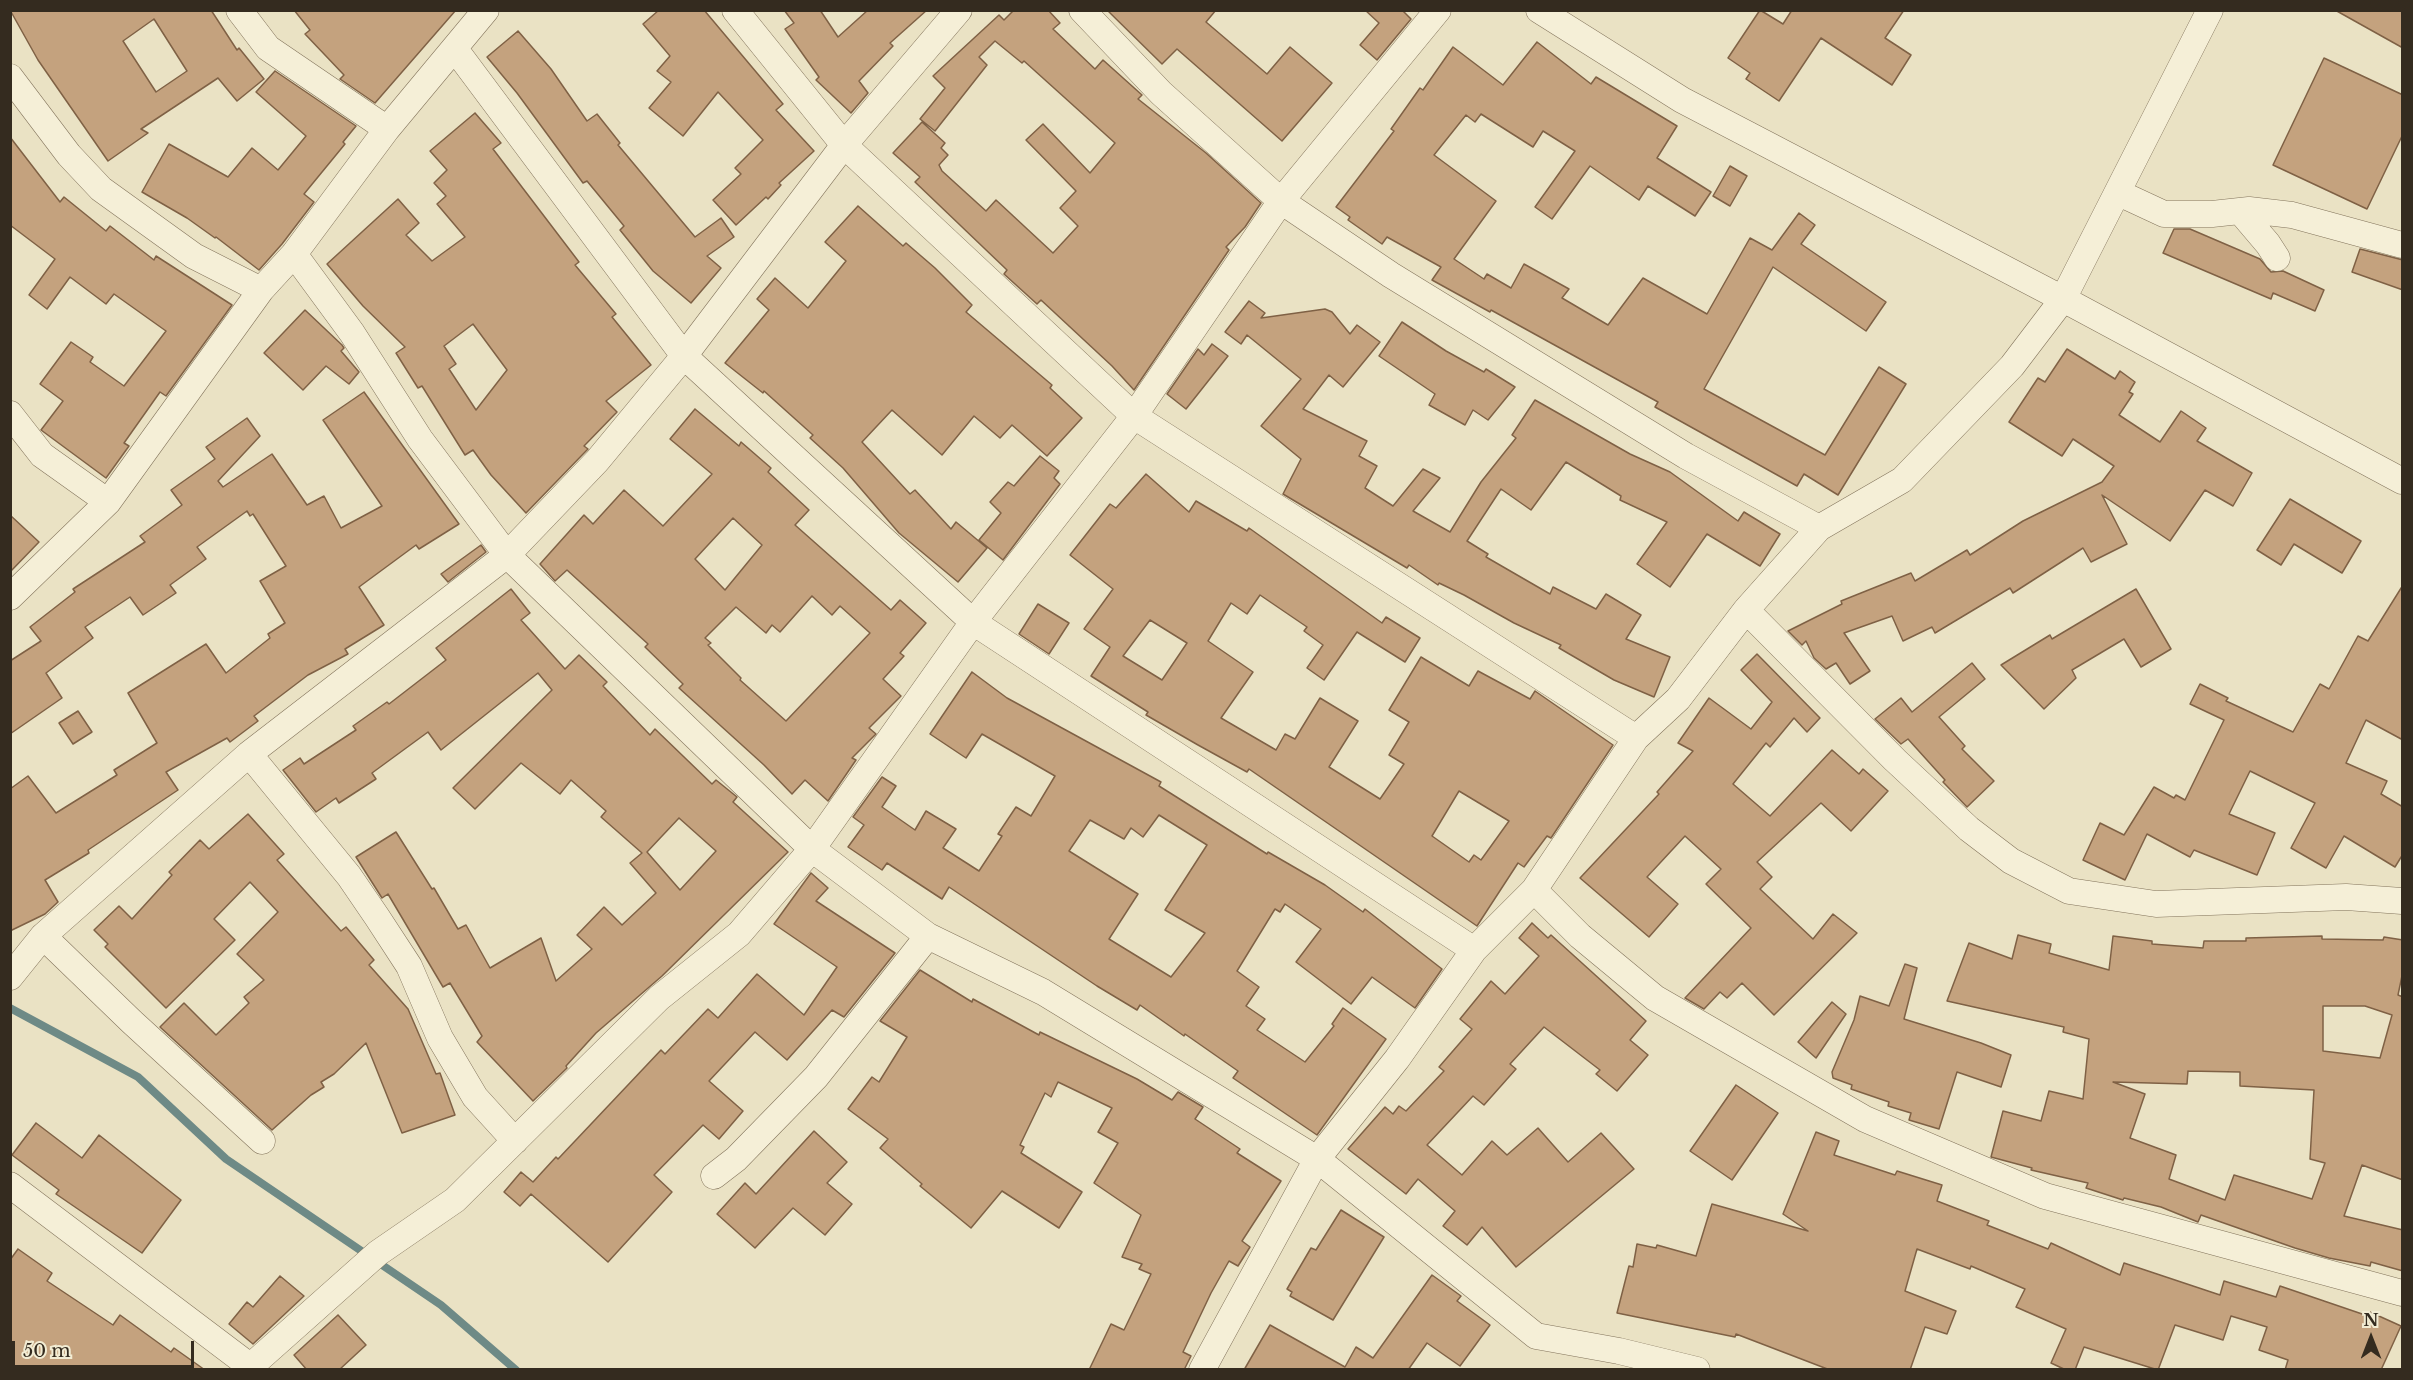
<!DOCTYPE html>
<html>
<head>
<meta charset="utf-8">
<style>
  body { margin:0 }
  #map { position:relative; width:2413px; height:1380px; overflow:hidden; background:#eae2c4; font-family:"Libre Baskerville",serif }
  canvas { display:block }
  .frame { position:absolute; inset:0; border:12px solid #342b1f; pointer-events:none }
  .north { position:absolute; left:2341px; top:1308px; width:60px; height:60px; -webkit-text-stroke:4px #f2ecd3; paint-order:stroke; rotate:0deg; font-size:16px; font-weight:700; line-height:24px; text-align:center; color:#342b1f }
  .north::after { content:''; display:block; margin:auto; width:21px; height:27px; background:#342b1f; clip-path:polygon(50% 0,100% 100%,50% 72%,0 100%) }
  .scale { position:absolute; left:12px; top:1341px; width:182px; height:27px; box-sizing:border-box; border:3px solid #342b1f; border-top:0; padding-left:8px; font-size:18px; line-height:21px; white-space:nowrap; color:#342b1f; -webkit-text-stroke:4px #f2ecd3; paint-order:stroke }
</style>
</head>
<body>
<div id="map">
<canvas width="2413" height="1380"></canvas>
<div class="frame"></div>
<div class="north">N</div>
<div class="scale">50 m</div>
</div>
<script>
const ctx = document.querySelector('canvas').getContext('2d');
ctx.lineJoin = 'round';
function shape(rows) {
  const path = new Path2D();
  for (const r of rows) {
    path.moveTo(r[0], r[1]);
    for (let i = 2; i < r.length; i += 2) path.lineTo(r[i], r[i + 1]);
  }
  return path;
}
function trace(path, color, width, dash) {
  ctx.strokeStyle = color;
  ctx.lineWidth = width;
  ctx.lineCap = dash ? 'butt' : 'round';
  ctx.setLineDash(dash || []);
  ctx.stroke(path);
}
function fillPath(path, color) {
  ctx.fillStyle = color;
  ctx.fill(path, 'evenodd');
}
const stream = shape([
  [10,1008,138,1077,226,1159,441,1305,516,1370]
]);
const building = shape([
  [10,10,211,10,237,50,239,48,264,79,237,101,218,78,141,129,148,133,108,161,38,60,10,10],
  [154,19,187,71,156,92,123,41,154,19],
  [294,10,456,10,375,103,340,79,344,75,305,34,310,30,294,10],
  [659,10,704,10,783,104,776,110,814,151,779,183,781,185,768,199,766,197,736,225,713,200,741,174,735,168,763,140,718,92,683,136,649,108,671,82,657,71,670,56,643,24,659,10],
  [784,10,820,10,838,37,868,10,927,10,890,43,893,46,859,81,868,93,851,113,816,80,819,77,785,29,794,23,784,10],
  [1014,10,1048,10,1060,23,1053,29,1095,69,1103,60,1142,95,1138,99,1206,153,1261,203,1245,227,1226,247,1229,250,1134,390,1112,366,1041,300,1037,304,1004,274,1007,270,915,182,920,177,893,153,922,122,945,143,941,148,948,155,939,165,942,171,986,211,996,200,1053,253,1078,226,1060,208,1076,191,1026,140,1043,124,1090,173,1115,143,1024,61,1022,63,995,41,979,57,987,65,935,131,920,119,945,88,933,76,999,15,1004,20,1014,10],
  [1107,10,1216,10,1206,22,1267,74,1290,47,1332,83,1282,141,1177,49,1162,64,1107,10],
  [1365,10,1402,10,1411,19,1377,60,1360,45,1379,23,1365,10],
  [1760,10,1783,24,1792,10,1904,10,1885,38,1911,55,1892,85,1821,38,1779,101,1746,79,1750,73,1728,58,1760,10],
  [2335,10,2403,10,2403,48,2335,10],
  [518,31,551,69,587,121,597,114,620,143,618,145,695,237,721,218,734,237,707,256,721,268,691,303,653,271,620,230,624,226,587,181,583,183,517,93,487,57,518,31],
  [1537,42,1591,84,1596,77,1677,126,1657,158,1711,192,1695,216,1648,186,1639,200,1590,166,1552,219,1535,207,1575,151,1543,131,1533,147,1481,114,1475,122,1466,115,1434,155,1496,201,1454,259,1484,279,1487,274,1511,288,1524,264,1569,289,1562,298,1608,325,1643,278,1707,314,1750,238,1772,250,1799,213,1815,225,1801,244,1886,302,1866,331,1773,267,1704,389,1825,455,1879,367,1906,384,1838,495,1804,474,1797,486,1655,407,1658,402,1491,310,1490,312,1432,280,1441,267,1387,237,1382,244,1348,220,1350,217,1336,207,1394,131,1391,129,1420,88,1423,90,1453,47,1503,85,1537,42],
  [2324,58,2403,95,2403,134,2367,209,2273,165,2324,58],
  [275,71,356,126,343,142,345,144,304,194,314,202,282,244,259,270,216,237,215,238,187,218,142,192,169,144,228,177,252,148,278,170,306,136,256,92,275,71],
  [475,113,501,143,493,149,579,262,575,265,616,314,612,317,651,365,606,401,617,412,584,446,588,449,586,451,526,513,491,475,473,450,465,455,422,386,418,388,396,353,405,347,363,306,327,264,398,199,419,223,406,235,432,261,465,237,437,204,446,196,434,183,447,170,430,151,475,113],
  [473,324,507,370,476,410,449,369,456,364,444,346,473,324],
  [10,137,60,202,64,197,106,231,110,226,154,260,156,256,232,305,166,396,160,392,124,443,129,446,106,478,41,430,63,401,40,384,71,342,93,357,90,362,124,386,166,331,114,294,106,304,70,277,47,309,29,295,55,259,10,225,10,137],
  [1730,166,1747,176,1730,206,1713,196,1730,166],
  [858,206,903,246,906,243,935,268,972,305,966,312,1052,385,1050,388,1082,418,1047,456,1012,425,1000,438,974,416,942,455,892,410,862,442,910,494,915,490,951,529,956,522,987,548,958,582,899,533,843,468,810,438,813,435,764,391,763,393,725,363,769,310,757,299,775,278,808,308,846,261,825,242,858,206],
  [2174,229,2190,229,2260,259,2271,272,2283,271,2324,290,2315,311,2273,293,2271,299,2163,253,2174,229],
  [2360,249,2403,260,2403,290,2352,272,2360,249],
  [1249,301,1265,313,1261,318,1325,309,1332,312,1350,334,1357,325,1380,342,1343,387,1329,375,1303,409,1367,441,1359,456,1377,466,1365,488,1393,506,1423,469,1440,478,1413,511,1450,532,1481,482,1516,438,1512,435,1535,400,1630,454,1670,472,1738,521,1744,512,1780,534,1760,566,1707,534,1670,587,1637,564,1667,522,1620,500,1621,496,1566,462,1531,510,1501,489,1467,541,1488,554,1486,557,1550,594,1553,587,1596,609,1606,594,1641,615,1626,639,1670,657,1654,697,1614,680,1559,648,1561,645,1514,623,1464,595,1439,583,1438,585,1409,565,1407,568,1283,494,1301,459,1261,426,1301,379,1247,335,1241,344,1225,332,1249,301],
  [305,310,342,345,344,348,341,351,359,372,349,384,326,366,303,390,264,353,305,310],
  [1402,322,1446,351,1484,372,1486,369,1515,387,1488,420,1473,410,1465,425,1429,405,1435,394,1379,356,1402,322],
  [1212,344,1228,356,1186,409,1167,394,1198,349,1204,355,1212,344],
  [2067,349,2115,379,2120,371,2135,382,2129,392,2133,394,2119,415,2160,442,2181,411,2206,428,2197,441,2252,473,2233,506,2205,490,2170,541,2102,495,2127,544,2091,562,2083,548,2013,593,2010,588,1935,633,1932,627,1903,641,1892,616,1844,633,1870,671,1850,684,1836,663,1826,669,1814,658,1806,641,1802,645,1788,631,1842,604,1841,601,1911,573,1915,581,1967,550,1970,555,2023,521,2102,482,2114,466,2073,439,2062,456,2009,422,2038,378,2045,382,2067,349],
  [364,392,459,524,419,549,416,545,359,587,384,625,345,649,348,654,308,675,254,716,258,721,230,742,227,738,166,772,178,790,88,850,89,853,45,880,58,902,45,914,10,931,10,789,28,776,56,813,117,775,114,770,157,743,128,693,206,644,226,673,270,638,268,634,285,623,260,581,286,566,253,514,250,516,247,511,197,547,206,559,170,585,176,593,143,615,130,597,85,627,93,638,46,673,62,698,10,734,10,661,41,641,30,627,75,592,73,589,145,542,140,536,182,505,171,490,215,459,206,447,247,418,260,436,218,481,223,487,272,454,307,505,324,496,341,528,382,506,323,420,364,392],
  [695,409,739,446,741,442,771,468,768,472,809,510,795,525,891,610,900,600,926,623,900,653,904,656,883,679,901,696,869,728,876,734,852,758,856,760,828,801,805,780,792,794,764,765,679,688,683,684,645,647,648,644,567,570,555,581,540,564,584,515,593,524,624,490,663,526,712,474,670,439,695,409],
  [733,518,762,545,725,590,695,559,733,518],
  [812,596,832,615,840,606,870,633,786,721,740,680,741,678,708,645,711,643,705,638,736,607,766,633,772,625,780,632,812,596],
  [1040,456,1059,471,1054,478,1060,484,1003,560,979,540,1001,513,990,502,1008,482,1014,486,1040,456],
  [1146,474,1189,512,1196,501,1247,531,1249,528,1382,623,1386,617,1420,638,1405,662,1357,632,1324,680,1307,668,1323,645,1304,631,1307,627,1260,595,1247,614,1231,603,1208,641,1253,672,1221,718,1276,750,1285,734,1295,739,1320,698,1358,721,1329,767,1380,799,1404,764,1389,755,1409,722,1389,710,1421,657,1469,686,1478,671,1530,699,1535,691,1613,745,1551,838,1547,836,1524,867,1518,863,1477,926,1249,769,1247,772,1198,745,1146,715,1148,712,1091,676,1110,647,1084,629,1113,589,1070,555,1110,504,1116,508,1146,474],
  [1150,620,1187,643,1162,680,1123,656,1150,620],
  [1459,791,1509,821,1481,860,1474,855,1469,862,1432,836,1459,791],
  [2290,499,2361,541,2342,573,2294,544,2281,565,2257,550,2290,499],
  [10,515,39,542,10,572,10,515],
  [481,545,486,552,448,582,441,574,481,545],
  [2403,585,2403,740,2366,720,2346,763,2387,781,2381,794,2403,807,2403,854,2395,867,2344,836,2326,868,2291,848,2315,803,2250,771,2229,814,2275,833,2257,875,2194,850,2190,857,2147,834,2125,880,2083,860,2100,823,2124,835,2154,787,2174,798,2176,795,2185,800,2224,720,2190,704,2200,684,2228,698,2226,701,2293,732,2320,684,2329,689,2358,636,2368,641,2403,585],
  [511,589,530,613,521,620,565,669,579,655,607,682,603,686,650,735,655,729,712,784,716,780,737,797,733,802,788,852,662,976,596,1033,566,1066,567,1068,533,1101,477,1042,482,1036,450,983,443,987,388,894,382,898,356,857,396,832,432,889,434,888,458,929,466,925,490,968,541,938,556,981,592,949,577,935,604,907,622,925,656,893,630,863,642,853,601,817,606,811,571,780,560,794,521,763,475,809,453,788,552,690,538,673,441,750,428,732,372,773,376,779,339,803,336,798,316,812,283,770,300,758,304,764,356,730,353,726,387,702,389,704,446,660,436,648,511,589],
  [679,818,716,851,680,890,647,852,679,818],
  [2136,589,2171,649,2141,667,2124,639,2072,670,2076,678,2044,709,2001,665,2050,635,2052,639,2136,589],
  [1038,604,1069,623,1049,654,1019,634,1038,604],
  [1757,654,1820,718,1807,732,1794,718,1770,747,1766,743,1733,784,1770,816,1832,750,1859,774,1863,769,1888,791,1851,831,1821,803,1757,862,1772,877,1760,889,1813,939,1833,914,1857,933,1774,1015,1742,983,1727,998,1720,992,1704,1009,1685,998,1751,928,1706,884,1721,869,1685,836,1647,877,1678,904,1649,937,1580,878,1659,794,1657,792,1693,751,1678,743,1709,698,1751,729,1772,702,1741,670,1757,654],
  [1972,663,1985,679,1939,717,1965,746,1962,749,1994,781,1967,807,1943,782,1945,780,1908,739,1901,744,1875,719,1901,698,1912,712,1972,663],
  [972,672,1007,698,1161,782,1159,786,1267,854,1268,852,1325,885,1363,912,1365,909,1442,969,1415,1008,1372,977,1351,1004,1296,962,1321,929,1285,904,1280,912,1275,909,1237,971,1259,987,1246,1006,1265,1019,1257,1030,1305,1062,1334,1026,1332,1024,1343,1008,1386,1039,1317,1135,1233,1078,1238,1071,1185,1034,1184,1036,1140,1005,1137,1010,1097,986,949,887,942,899,887,863,882,870,848,847,864,825,853,817,882,777,896,786,882,807,915,830,926,811,956,829,943,848,979,871,1002,836,998,834,1016,807,1031,816,1055,776,982,734,966,758,930,734,972,672],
  [1159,815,1207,845,1165,910,1205,933,1171,977,1109,939,1138,894,1069,851,1090,820,1124,839,1131,828,1143,837,1159,815],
  [78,711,92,732,73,744,59,723,78,711],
  [248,814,284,854,277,860,341,931,346,927,374,960,369,965,408,1009,436,1074,440,1073,455,1115,402,1133,366,1043,334,1074,321,1082,324,1087,311,1095,272,1130,160,1027,184,1003,216,1035,249,1003,244,997,264,980,237,954,278,912,250,882,214,919,235,940,166,1008,105,947,108,944,94,930,119,906,132,919,172,875,169,872,200,840,209,849,248,814],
  [811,873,828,888,816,901,895,953,844,1017,832,1010,787,1060,755,1032,709,1081,743,1111,719,1139,703,1125,654,1175,672,1192,608,1262,531,1194,520,1206,504,1192,521,1172,533,1182,556,1157,558,1159,661,1050,665,1054,708,1009,718,1018,757,974,804,1015,837,967,774,924,811,873],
  [1532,923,1548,938,1551,935,1646,1021,1630,1040,1648,1055,1617,1091,1596,1074,1600,1070,1544,1027,1510,1064,1516,1069,1484,1105,1473,1096,1427,1145,1462,1175,1492,1141,1507,1155,1538,1128,1568,1162,1601,1133,1634,1169,1516,1267,1482,1227,1467,1245,1443,1226,1455,1211,1418,1179,1406,1194,1348,1149,1385,1107,1393,1114,1399,1106,1406,1111,1444,1071,1439,1067,1472,1029,1460,1019,1491,981,1505,994,1539,956,1519,938,1532,923],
  [2018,935,2051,944,2049,953,2109,970,2113,936,2152,941,2152,944,2203,948,2204,941,2246,941,2246,938,2322,936,2322,939,2383,940,2384,937,2403,940,2403,971,2398,995,2403,997,2403,1180,2362,1165,2344,1216,2403,1230,2403,1271,2371,1262,2370,1266,2329,1258,2295,1248,2201,1215,2198,1222,2161,1207,2124,1198,2123,1200,2086,1188,2088,1183,2031,1170,2032,1168,1991,1157,2003,1111,2041,1121,2049,1091,2083,1099,2089,1039,2063,1032,2064,1027,1947,1001,1969,943,2012,959,2018,935],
  [2323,1006,2365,1006,2392,1015,2380,1058,2323,1051,2323,1006],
  [2188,1071,2240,1072,2240,1086,2314,1090,2310,1159,2325,1163,2312,1199,2234,1175,2225,1200,2169,1179,2176,1155,2130,1138,2145,1094,2113,1082,2187,1084,2188,1071],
  [1905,964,1917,968,1904,1019,1981,1043,2011,1055,2001,1087,1957,1072,1939,1129,1909,1120,1911,1113,1888,1106,1889,1102,1851,1089,1852,1085,1833,1078,1832,1072,1854,1020,1860,996,1889,1006,1905,964],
  [920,970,972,1002,973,999,1039,1035,1040,1032,1137,1079,1172,1100,1178,1092,1203,1107,1195,1119,1240,1149,1237,1153,1281,1181,1242,1241,1250,1247,1238,1266,1229,1261,1211,1293,1183,1352,1191,1356,1184,1370,1089,1370,1111,1324,1124,1330,1151,1274,1139,1269,1142,1264,1122,1257,1141,1215,1094,1183,1118,1143,1098,1132,1112,1108,1058,1082,1051,1097,1045,1093,1020,1145,1024,1147,1021,1153,1082,1192,1059,1228,1002,1191,971,1228,920,1186,922,1184,880,1148,888,1139,848,1109,872,1077,879,1082,907,1037,880,1021,920,970],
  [1832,1002,1846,1014,1816,1058,1798,1042,1832,1002],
  [1736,1085,1778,1113,1732,1180,1690,1151,1736,1085],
  [36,1123,82,1158,99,1135,181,1200,142,1253,56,1194,59,1190,12,1155,36,1123],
  [814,1131,847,1162,827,1183,852,1204,825,1235,793,1208,755,1248,717,1214,745,1183,756,1194,814,1131],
  [1816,1132,1839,1141,1834,1155,1895,1175,1897,1171,1942,1185,1937,1201,1989,1221,1987,1225,2048,1249,2051,1243,2120,1275,2124,1263,2220,1295,2224,1281,2276,1297,2280,1286,2368,1316,2370,1312,2401,1326,2381,1370,2285,1370,2288,1360,2259,1350,2267,1327,2231,1316,2223,1340,2175,1325,2158,1370,2084,1347,2075,1370,2066,1370,2051,1363,2066,1329,2016,1307,2025,1289,1971,1266,1970,1269,1917,1249,1905,1291,1956,1311,1947,1334,1925,1327,1910,1370,1830,1370,1736,1334,1735,1337,1617,1313,1629,1266,1633,1267,1637,1244,1656,1248,1657,1245,1696,1256,1712,1204,1808,1231,1783,1214,1816,1132],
  [1341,1210,1384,1237,1333,1320,1290,1296,1292,1292,1287,1289,1311,1248,1316,1250,1341,1210],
  [18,1249,52,1273,47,1281,113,1325,120,1315,171,1352,174,1348,205,1370,10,1370,10,1260,18,1249],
  [1432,1275,1461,1296,1457,1301,1490,1325,1460,1366,1427,1343,1408,1370,1244,1370,1270,1325,1345,1367,1356,1347,1373,1358,1432,1275],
  [280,1276,304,1296,253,1344,229,1324,247,1302,253,1307,280,1276],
  [338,1315,366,1345,339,1370,307,1370,294,1355,338,1315]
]);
const minor = shape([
  [239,10,268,48,387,129],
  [735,10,844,145,1134,416,1636,738],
  [1082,10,1161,93,1281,201,1391,275,1686,456,1819,528],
  [1539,10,1682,100,2063,299,2402,481],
  [455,49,684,356,973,622,1474,950],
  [10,77,69,155,101,189,194,256,261,290],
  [2121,194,2164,214,2212,214,2249,210,2292,215,2402,245],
  [2240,211,2268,244,2277,258],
  [294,254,352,333,420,439,507,555,812,849,928,936,1043,992,1317,1159,1536,1336,1619,1351,1697,1370],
  [10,414,42,455,108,502],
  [10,597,108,502,261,290,294,254,387,129,486,10],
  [1746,610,1895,760,1969,829,2011,861,2069,891,2156,904,2346,897,2402,901],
  [249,754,349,876,377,917,409,966,440,1038,475,1097,515,1141],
  [1534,890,1580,936,1655,998,1865,1119,2045,1196,2402,1293],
  [43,936,132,1022,262,1141],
  [10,977,43,936,249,754,507,555,597,461,684,356,844,145,959,10],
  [714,1176,736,1159,816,1077,928,936],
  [10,1185,255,1370],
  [251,1366,378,1253,455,1200,659,998,739,934,812,849,973,622,1134,416,1281,201,1438,10],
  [1202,1370,1317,1159,1397,1059,1474,950,1534,890,1636,738,1678,699,1746,610,1819,528,1902,480,2012,366,2063,299,2210,10]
]);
trace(stream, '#6e8a86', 8);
fillPath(building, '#c4a27e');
trace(building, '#7f6145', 1.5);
trace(minor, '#83745c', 27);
trace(minor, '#f5efd7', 26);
</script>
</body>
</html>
